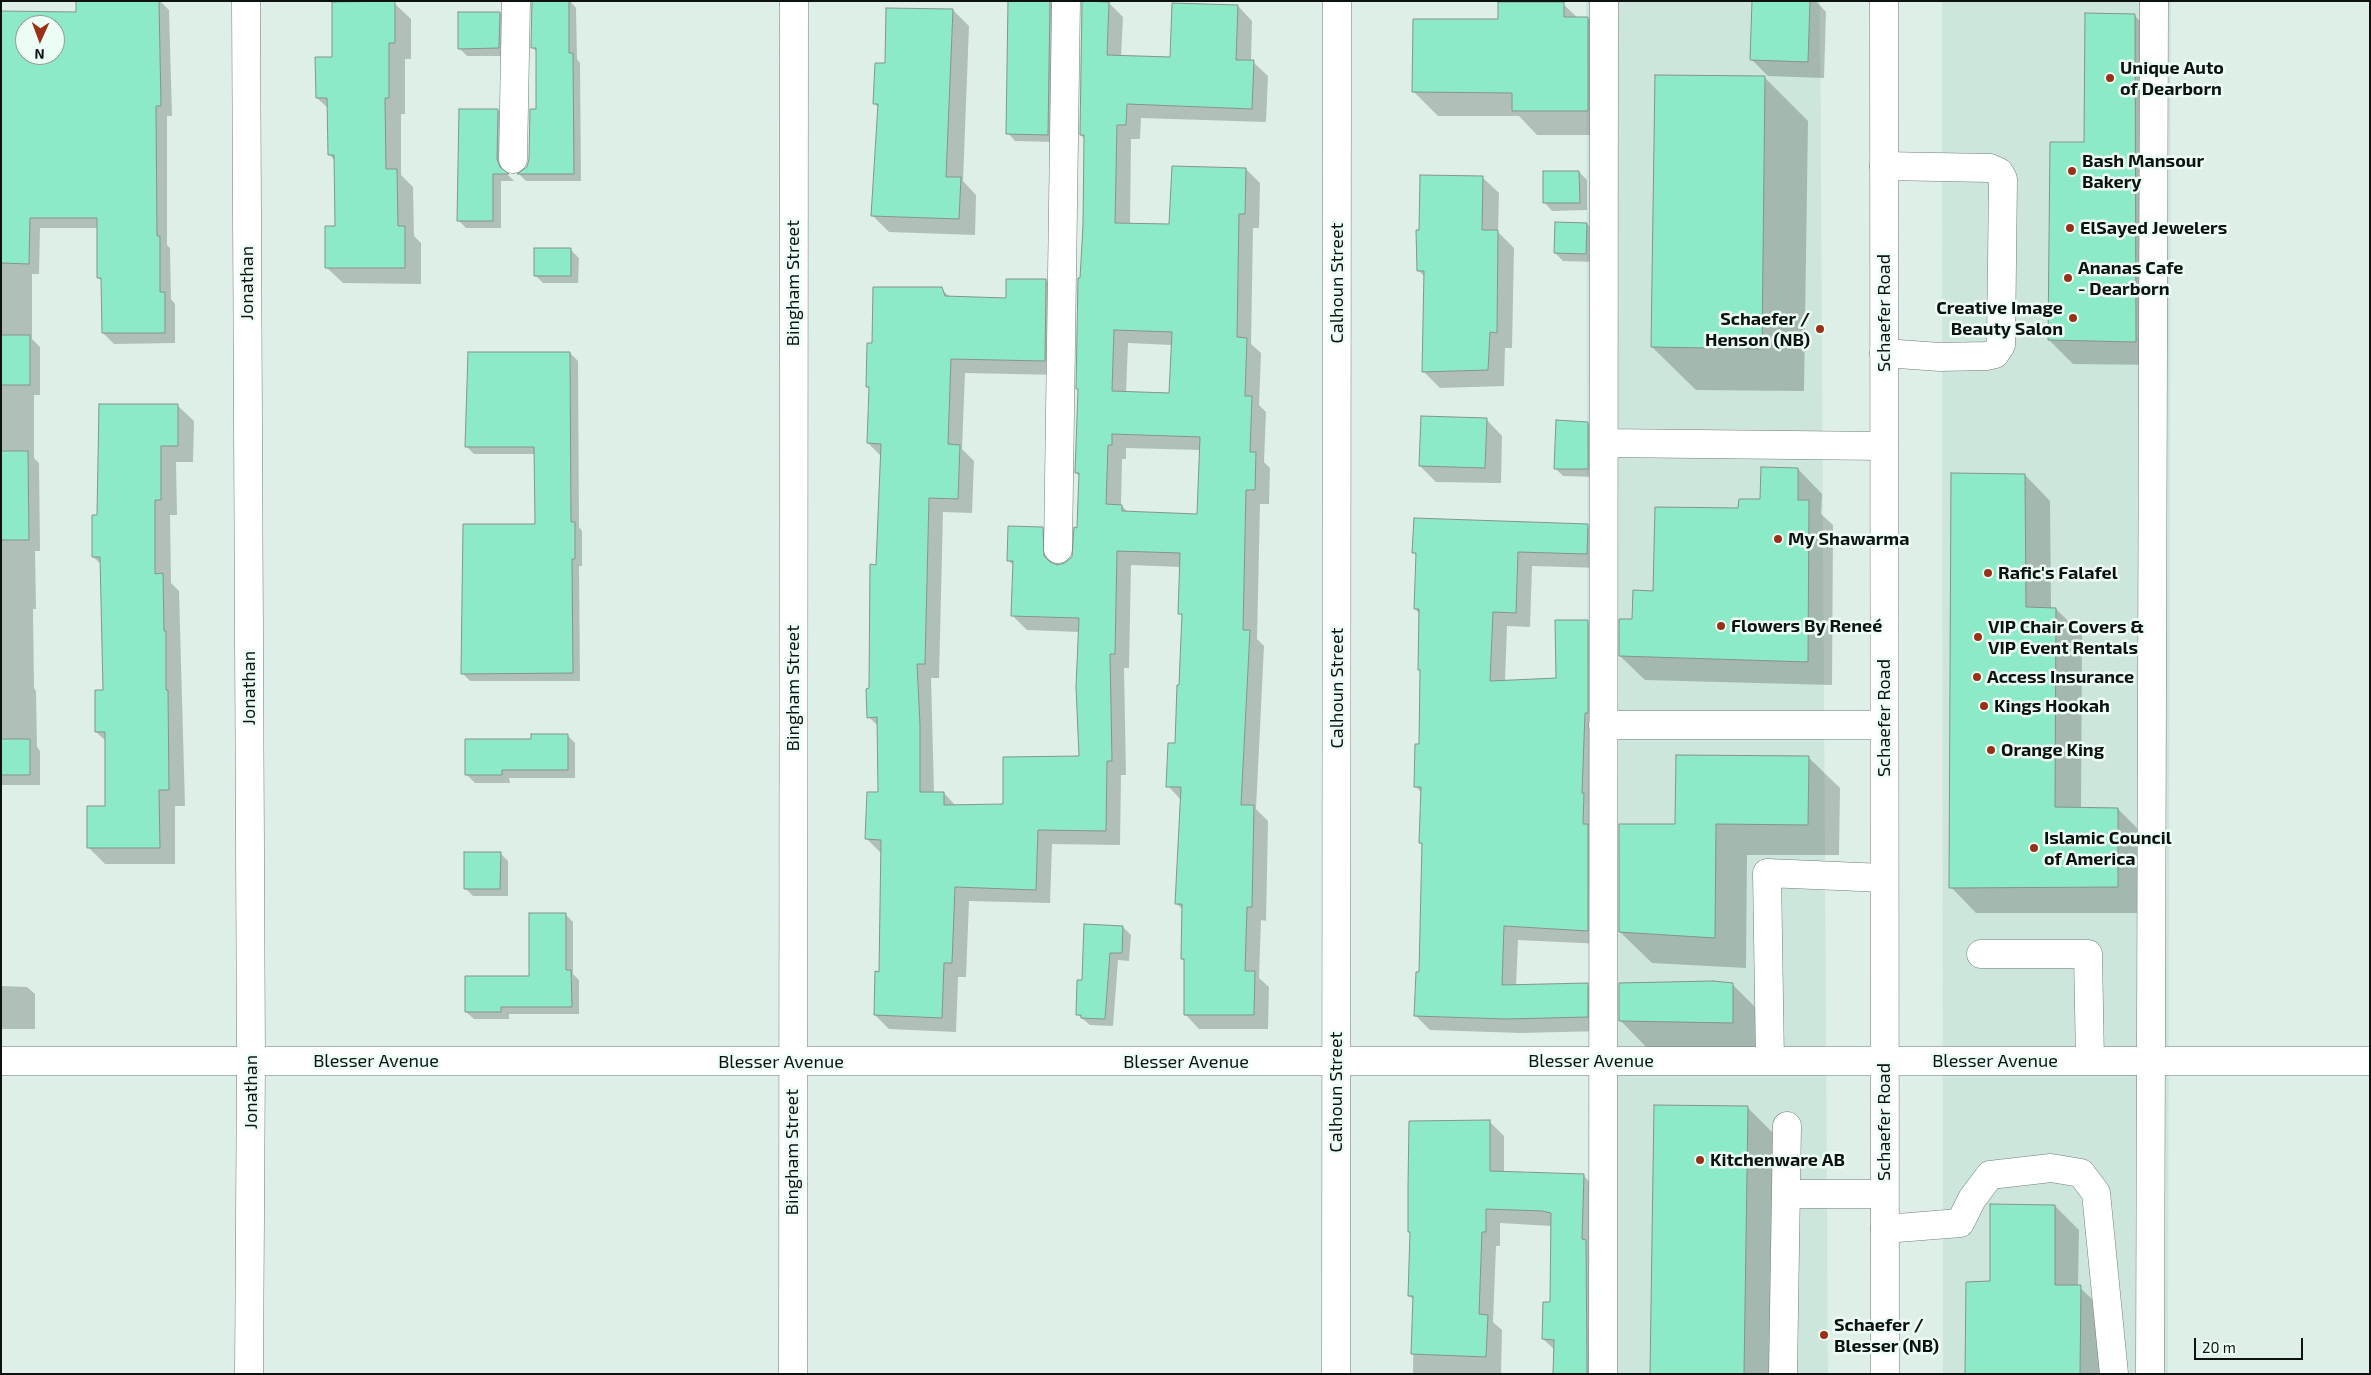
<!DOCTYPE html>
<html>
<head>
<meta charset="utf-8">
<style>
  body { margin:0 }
  #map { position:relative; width:2371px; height:1375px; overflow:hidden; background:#deefe8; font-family:"Exo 2",sans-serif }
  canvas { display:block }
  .frame { position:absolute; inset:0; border:2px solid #0c1210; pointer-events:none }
  .north { position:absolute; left:15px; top:15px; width:50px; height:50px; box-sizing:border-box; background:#ecfdf5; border:1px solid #929f99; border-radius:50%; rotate:182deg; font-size:14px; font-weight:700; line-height:20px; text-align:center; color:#0c1210 }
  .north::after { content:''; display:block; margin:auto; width:18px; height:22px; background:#993118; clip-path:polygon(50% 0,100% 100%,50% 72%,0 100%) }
  .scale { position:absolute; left:2194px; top:1338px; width:109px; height:22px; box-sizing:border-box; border:2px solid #0c1210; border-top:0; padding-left:6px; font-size:15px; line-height:18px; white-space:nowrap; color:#0c1210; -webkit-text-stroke:4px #ecfdf5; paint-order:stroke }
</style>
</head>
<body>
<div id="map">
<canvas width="2371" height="1375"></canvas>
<div class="frame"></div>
<div class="north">N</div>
<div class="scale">20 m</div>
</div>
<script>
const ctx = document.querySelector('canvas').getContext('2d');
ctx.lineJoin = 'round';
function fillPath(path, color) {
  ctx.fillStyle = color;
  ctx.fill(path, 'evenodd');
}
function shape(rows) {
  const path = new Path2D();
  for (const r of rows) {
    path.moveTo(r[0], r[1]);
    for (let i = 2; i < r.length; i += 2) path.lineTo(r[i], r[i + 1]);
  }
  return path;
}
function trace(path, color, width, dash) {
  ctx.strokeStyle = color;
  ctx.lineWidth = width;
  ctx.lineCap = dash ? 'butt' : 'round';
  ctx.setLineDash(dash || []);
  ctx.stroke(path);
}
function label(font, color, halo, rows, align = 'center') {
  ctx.font = font + ' "Exo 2",sans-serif';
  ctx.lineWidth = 5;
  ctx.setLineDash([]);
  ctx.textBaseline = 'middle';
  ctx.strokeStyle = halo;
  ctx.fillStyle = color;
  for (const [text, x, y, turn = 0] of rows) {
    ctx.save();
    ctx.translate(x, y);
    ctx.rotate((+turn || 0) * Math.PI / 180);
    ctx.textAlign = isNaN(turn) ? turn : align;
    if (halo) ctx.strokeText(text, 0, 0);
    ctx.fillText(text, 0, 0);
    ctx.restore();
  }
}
const built = shape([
  [1586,1,1820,1,1828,1374,1589,1374],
  [1942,1,2171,1,2168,1374,1943,1374]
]);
const shadow = shape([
  [77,1,160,1,169,10,172,116,167,116,167,245,170,248,171,299,175,304,175,343,114,344,103,333,103,282,98,277,98,228,40,228,39,274,32,274,32,339,40,347,40,395,34,395,34,458,39,463,40,551,35,551,36,609,33,609,34,688,36,691,37,747,40,751,40,785,1,785,1,13,77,13],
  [25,25,55,25,55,55,25,55],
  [534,1,570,1,576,8,577,59,580,63,581,181,526,181,519,174,528,167,538,110,538,53,532,47],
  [1754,1,1816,1,1826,12,1824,78,1768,76,1752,60],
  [1050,2,1058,10,1056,142,1015,141,1008,133],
  [394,3,411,19,411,59,405,59,405,114,401,114,401,175,413,187,414,236,421,243,421,284,343,283,326,267,336,227,335,161,329,154,329,109,317,98,333,58],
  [1109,3,1123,17,1121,57,1171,59,1238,6,1252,21,1251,61,1253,62,1268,76,1266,122,1141,118,1140,139,1131,139,1130,225,1171,226,1246,169,1260,183,1259,228,1253,228,1251,344,1261,353,1259,405,1266,412,1264,462,1270,468,1269,504,1260,504,1257,639,1264,646,1256,809,1268,821,1266,921,1261,920,1259,978,1269,987,1268,1029,1199,1029,1185,1014,1186,962,1182,959,1183,910,1177,904,1181,800,1168,786,1176,745,1181,686,1183,617,1180,614,1181,567,1131,565,1129,668,1124,668,1126,775,1121,775,1120,845,1052,844,1050,903,969,901,966,977,958,977,956,1032,889,1029,875,1015,880,973,881,853,867,839,879,793,878,726,869,717,881,456,868,443,870,390,867,386,873,344,941,289,950,297,1007,299,1046,280,1060,294,1059,375,965,373,962,449,974,461,972,513,943,512,939,678,931,678,934,793,944,793,956,806,1005,805,1081,757,1079,632,1027,630,1012,615,1014,566,1008,560,1042,528,1057,543,1058,566,1066,564,1073,557,1078,529,1080,476,1076,473,1085,139,1081,135],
  [1128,343,1172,345,1171,394,1126,393],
  [1126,448,1201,450,1199,515,1128,512,1121,505,1122,459,1126,459],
  [1563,4,1578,18,1588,18,1612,42,1612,135,1537,135,1519,116,1438,116,1414,92],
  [887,9,953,10,969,26,963,181,976,195,975,235,889,232,873,216,879,108,874,103,886,64],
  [500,13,508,21,507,56,467,56,459,48],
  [2134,15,2158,39,2160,365,2073,364,2049,340,2085,144],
  [1765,78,1808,121,1804,391,1696,390,1652,347],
  [498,110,506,118,505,168,506,173,514,181,501,181,501,228,466,228,458,220],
  [1579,172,1587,180,1587,210,1552,211,1545,203],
  [1482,177,1499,193,1498,232,1514,248,1512,348,1505,348,1504,386,1440,388,1424,372,1426,278,1418,270],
  [1587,224,1595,232,1594,262,1563,261,1555,253],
  [571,250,579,258,578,283,543,283,536,276],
  [570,353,578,361,579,527,582,531,582,566,579,566,580,681,470,681,462,673,536,525,536,454,474,454,466,446],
  [177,405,194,421,193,462,176,462,177,515,170,515,171,583,179,591,185,806,175,806,175,864,105,864,88,847,106,807,107,742,96,732,104,691,102,565,93,557,99,517],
  [1486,419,1502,436,1501,483,1436,482,1420,466],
  [1588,423,1595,431,1595,477,1563,476,1555,468],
  [1798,469,1822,494,1821,514,1833,525,1832,685,1645,680,1620,656,1633,620,1654,592,1739,510,1762,500],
  [2025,475,2050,501,2051,609,2056,609,2082,635,2081,809,2118,809,2144,835,2143,913,1976,913,1951,887],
  [1587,525,1602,539,1601,568,1532,566,1530,627,1507,626,1505,682,1557,680,1587,621,1602,635,1602,944,1518,940,1516,986,1587,985,1602,999,1602,1031,1521,1033,1430,1030,1415,1015,1420,974,1423,845,1420,843,1422,793,1415,786,1420,745,1421,672,1419,670,1420,614,1415,609,1417,556,1414,553],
  [567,735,575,743,575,778,509,778,510,783,475,783,467,775,532,741],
  [1808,757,1840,788,1839,855,1747,855,1746,968,1652,963,1620,932,1676,826],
  [500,853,508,861,508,896,473,896,465,888],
  [565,914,573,922,573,974,579,980,579,1014,509,1014,509,1019,474,1019,466,1012,531,977],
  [1123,927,1131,935,1129,961,1118,960,1113,1026,1090,1025,1077,1014],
  [1732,984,1764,1016,1764,1053,1651,1052,1620,1020],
  [1,986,27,987,35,994,35,1029,1,1029],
  [1747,1107,1777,1137,1774,1374,1652,1374],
  [1490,1122,1504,1136,1504,1173,1584,1176,1598,1190,1601,1374,1554,1374,1555,1350,1543,1339,1551,1304,1552,1226,1500,1223,1500,1246,1496,1246,1493,1322,1502,1330,1501,1374,1413,1374,1414,1300,1409,1296],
  [2055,1206,2079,1230,2078,1286,2104,1310,2104,1374,1966,1374,1991,1283]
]);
const building = shape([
  [76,1,159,1,161,106,156,106,157,236,160,236,160,292,165,292,165,333,102,333,101,278,97,278,97,218,30,218,29,264,1,263,1,11,76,12,76,1],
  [25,25,55,25,55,55,25,55,25,25],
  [395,1,395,43,389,43,389,98,385,98,386,169,397,169,398,226,405,226,405,268,325,268,325,226,335,226,334,155,328,155,327,98,316,98,315,57,332,57,332,2,395,1],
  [532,1,569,1,569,53,573,53,574,174,517,174,527,167,529,159,530,109,536,109,536,48,531,48,532,1],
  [1008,1,1050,1,1048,135,1006,134,1008,1],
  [1082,1,1109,2,1107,55,1170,57,1172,3,1238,5,1236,60,1254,60,1252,109,1127,104,1126,125,1117,125,1115,223,1169,224,1172,166,1246,168,1245,214,1239,214,1237,337,1247,338,1245,396,1252,396,1250,452,1256,452,1255,490,1246,490,1243,630,1250,630,1241,805,1254,805,1252,907,1247,907,1245,971,1255,971,1254,1015,1184,1015,1184,959,1181,959,1182,904,1175,904,1181,787,1166,787,1168,743,1175,743,1177,685,1179,685,1182,614,1178,614,1180,553,1117,551,1115,654,1110,654,1112,761,1107,761,1106,831,1038,830,1036,890,955,887,952,963,944,963,942,1018,874,1015,875,971,879,972,881,840,865,839,867,792,878,792,877,717,867,718,866,689,869,688,870,564,876,565,881,444,867,443,869,387,866,387,867,343,872,343,873,287,942,287,945,296,1006,298,1006,279,1046,279,1045,361,951,359,948,444,960,445,958,499,929,498,925,664,917,664,920,725,920,792,944,792,944,805,1003,804,1003,757,1079,756,1076,687,1079,618,1011,616,1013,561,1007,561,1008,526,1043,527,1044,556,1050,562,1057,565,1065,563,1072,557,1074,527,1077,528,1079,473,1075,473,1078,389,1076,389,1078,278,1080,278,1083,226,1084,135,1080,135,1082,1],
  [1114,330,1172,332,1169,393,1112,391,1114,330],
  [1112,434,1200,437,1197,514,1122,511,1122,505,1106,504,1108,445,1112,445,1112,434],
  [1752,1,1810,1,1808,62,1750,60,1752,1],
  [1498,2,1564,2,1564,17,1588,17,1588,111,1512,111,1512,93,1412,92,1413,19,1498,19,1498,2],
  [886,8,953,9,946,177,961,177,959,219,871,216,878,104,873,104,875,63,885,63,886,8],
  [458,12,500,12,499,48,458,49,458,12],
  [2085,13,2135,14,2136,342,2048,340,2050,142,2084,142,2085,13],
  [1655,75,1765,76,1762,349,1651,347,1655,75],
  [459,109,498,109,497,159,500,167,509,174,493,174,493,221,457,221,459,109],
  [1543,171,1579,171,1580,203,1543,203,1543,171],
  [1420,175,1483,176,1482,230,1498,230,1497,333,1490,332,1488,370,1422,372,1424,271,1417,271,1416,230,1419,230,1420,175],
  [1555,222,1587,223,1586,254,1554,253,1555,222],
  [534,248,571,248,571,276,534,276,534,248],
  [1,335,30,335,30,385,1,385,1,335],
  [468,352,570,352,571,522,575,522,575,559,572,559,573,673,461,674,463,524,535,524,534,447,465,447,468,352],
  [99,404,178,404,178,446,161,446,161,500,155,500,155,574,163,573,164,631,166,631,166,690,168,690,169,790,159,790,160,848,87,848,87,806,105,806,105,732,95,732,95,690,103,690,100,557,92,557,92,515,97,515,99,404],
  [1421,416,1487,418,1485,468,1419,466,1421,416],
  [1556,420,1588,422,1588,469,1554,469,1556,420],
  [1,451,28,451,29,540,1,540,1,451],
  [1761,467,1798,468,1798,500,1809,500,1808,662,1619,656,1619,619,1632,619,1633,590,1653,591,1655,507,1738,508,1739,499,1760,499,1761,467],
  [1951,473,2025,474,2026,607,2056,608,2055,807,2118,808,2118,887,1949,888,1951,473],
  [1414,518,1588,524,1587,554,1518,552,1516,613,1493,612,1490,681,1556,678,1555,620,1588,620,1588,713,1585,713,1582,793,1584,793,1583,824,1588,824,1588,931,1504,926,1502,985,1588,983,1588,1017,1506,1019,1414,1016,1416,972,1419,972,1422,843,1419,843,1421,787,1414,787,1415,744,1419,744,1420,670,1418,670,1419,609,1414,609,1416,553,1412,553,1414,518],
  [531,734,568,734,568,770,502,770,502,775,465,775,465,739,531,739,531,734],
  [1,739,30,739,30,775,1,775,1,739],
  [1676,755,1809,756,1808,825,1716,824,1715,938,1619,932,1619,824,1675,824,1676,755],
  [464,852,501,852,500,889,464,889,464,852],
  [529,913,566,913,566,970,571,970,572,1007,501,1007,501,1012,465,1012,465,976,529,976,529,913],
  [1084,924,1123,926,1122,953,1110,953,1105,1019,1081,1018,1081,1015,1076,1015,1077,980,1082,980,1084,924],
  [1713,981,1733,983,1733,1023,1619,1021,1619,983,1713,981],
  [1654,1105,1748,1106,1744,1374,1650,1374,1654,1105],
  [1490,1120,1490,1171,1584,1174,1582,1239,1586,1240,1587,1374,1553,1374,1554,1340,1542,1339,1543,1302,1550,1302,1551,1213,1542,1211,1486,1209,1486,1232,1482,1232,1479,1314,1488,1315,1486,1357,1411,1354,1413,1296,1408,1296,1410,1232,1408,1232,1408,1186,1409,1121,1490,1120],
  [1990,1204,2055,1205,2055,1285,2081,1285,2080,1374,1965,1374,1966,1282,1990,1281,1990,1204]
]);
const minor = shape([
  [246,1,251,1061,249,1374],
  [513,159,516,1],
  [1884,166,1990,168,1999,172,2003,179,2001,345,1995,354,1986,356,1940,357,1884,353],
  [1604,443,1884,446],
  [1058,549,1066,1],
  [1603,725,1884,725],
  [1981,954,2088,954,2090,1061],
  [1,1061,2370,1061],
  [1770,1061,1767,873,1884,878],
  [1787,1194,1884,1194],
  [1885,1229,1960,1223,1972,1199,1990,1175,2051,1168,2081,1173,2096,1193,2114,1374],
  [793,1374,794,1],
  [1336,1374,1337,1],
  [1603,1374,1604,1],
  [1783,1374,1787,1126],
  [2150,1374,2154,1]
]);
const major = shape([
  [1884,1,1885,1374]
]);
const markers = [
  [2110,78,5,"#993118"],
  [2072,171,5,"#993118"],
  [2070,228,5,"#993118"],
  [2068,278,5,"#993118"],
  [2073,318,5,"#993118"],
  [1820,329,5,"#993118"],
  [1778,539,5,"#993118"],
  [1988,573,5,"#993118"],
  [1721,626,5,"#993118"],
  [1978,637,5,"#993118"],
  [1977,677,5,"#993118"],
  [1984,706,5,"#993118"],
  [1991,750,5,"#993118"],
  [2034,848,5,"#993118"],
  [1700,1160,5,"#993118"],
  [1824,1335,5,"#993118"]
];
const poiNames = [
  ["Unique Auto",2120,68],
  ["of Dearborn",2120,89],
  ["Bash Mansour",2082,161],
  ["Bakery",2082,182],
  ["ElSayed Jewelers",2080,228],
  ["Ananas Cafe",2078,268],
  ["- Dearborn",2078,289],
  ["Creative Image",2063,308,"right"],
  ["Beauty Salon",2063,329,"right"],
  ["Schaefer /",1810,319,"right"],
  ["Henson (NB)",1810,340,"right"],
  ["My Shawarma",1788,539],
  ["Rafic's Falafel",1998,573],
  ["Flowers By Reneé",1731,626],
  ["VIP Chair Covers &",1988,627],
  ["VIP Event Rentals",1988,648],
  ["Access Insurance",1987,677],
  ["Kings Hookah",1994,706],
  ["Orange King",2001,750],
  ["Islamic Council",2044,838],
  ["of America",2044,859],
  ["Kitchenware AB",1710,1160],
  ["Schaefer /",1834,1325],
  ["Blesser (NB)",1834,1346]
];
const streetNames = [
  ["Jonathan",247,283,-90],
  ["Bingham Street",793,283,-90],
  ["Calhoun Street",1337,283,-90],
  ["Schaefer Road",1884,313,-90],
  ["Jonathan",249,688,-90],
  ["Bingham Street",793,688,-90],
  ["Calhoun Street",1337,688,-90],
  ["Schaefer Road",1884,718,-90],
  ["Blesser Avenue",376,1061],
  ["Blesser Avenue",1591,1061],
  ["Blesser Avenue",1995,1061],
  ["Blesser Avenue",781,1062],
  ["Blesser Avenue",1186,1062],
  ["Jonathan",251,1092,-90],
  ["Calhoun Street",1336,1092,-90],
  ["Schaefer Road",1884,1122,-90],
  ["Bingham Street",792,1152,-90]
];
fillPath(built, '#cde6db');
fillPath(shadow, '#0003');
fillPath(building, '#8ceac6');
trace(building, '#85948d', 1);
trace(minor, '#707f78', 29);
trace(major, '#707f78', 29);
trace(minor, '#fff', 28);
trace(major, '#fff', 28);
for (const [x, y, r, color] of markers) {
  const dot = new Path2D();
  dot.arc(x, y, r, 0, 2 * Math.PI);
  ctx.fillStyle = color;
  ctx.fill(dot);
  trace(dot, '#ecfdf5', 2);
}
label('bold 18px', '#0c1210', '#ecfdf5', poiNames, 'left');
label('18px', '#0c1210', '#ecfdf5', streetNames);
</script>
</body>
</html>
